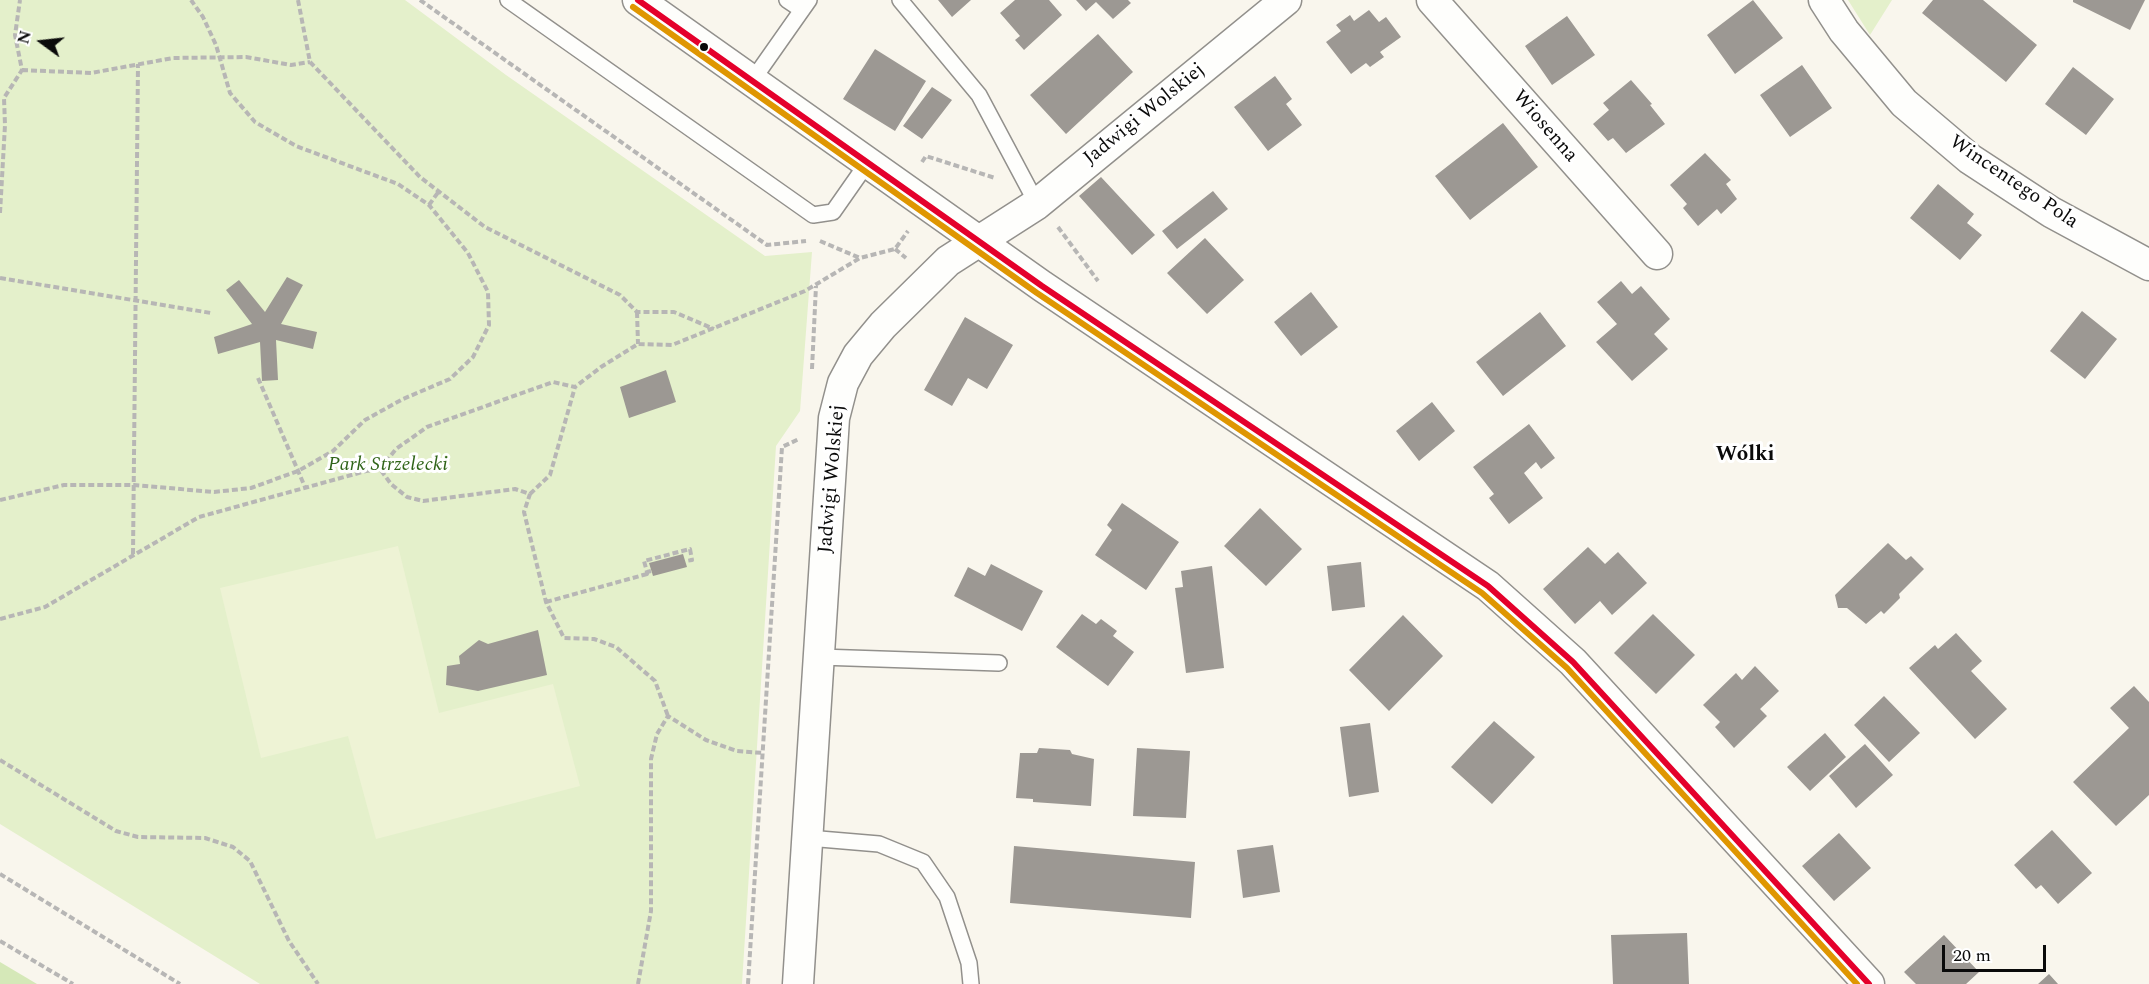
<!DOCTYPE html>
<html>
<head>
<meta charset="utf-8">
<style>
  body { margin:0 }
  #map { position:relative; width:2149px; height:984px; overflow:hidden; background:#f9f6ed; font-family:Spectral,serif }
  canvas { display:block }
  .north { position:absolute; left:12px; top:12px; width:60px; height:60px; -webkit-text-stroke:4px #fff; paint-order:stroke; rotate:285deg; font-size:16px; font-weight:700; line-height:24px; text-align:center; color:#0a0a0a }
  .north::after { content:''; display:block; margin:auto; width:21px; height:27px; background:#0a0a0a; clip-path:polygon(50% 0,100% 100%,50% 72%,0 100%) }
  .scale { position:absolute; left:1942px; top:945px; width:104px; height:27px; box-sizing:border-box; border:3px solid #0a0a0a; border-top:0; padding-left:8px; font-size:18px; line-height:21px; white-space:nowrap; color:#0a0a0a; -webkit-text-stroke:4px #fff; paint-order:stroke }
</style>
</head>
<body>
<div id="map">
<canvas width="2149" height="984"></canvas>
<div class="north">N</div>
<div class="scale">20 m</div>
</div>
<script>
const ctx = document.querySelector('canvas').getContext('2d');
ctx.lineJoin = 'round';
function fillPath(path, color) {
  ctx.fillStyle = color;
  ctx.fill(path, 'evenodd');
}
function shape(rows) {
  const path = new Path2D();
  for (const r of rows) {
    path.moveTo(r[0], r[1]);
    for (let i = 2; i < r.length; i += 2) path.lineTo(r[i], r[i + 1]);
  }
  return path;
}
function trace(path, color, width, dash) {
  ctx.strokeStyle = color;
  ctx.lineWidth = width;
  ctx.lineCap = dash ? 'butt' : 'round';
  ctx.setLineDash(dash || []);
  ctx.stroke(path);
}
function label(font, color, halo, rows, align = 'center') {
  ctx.font = font + ' Spectral,serif';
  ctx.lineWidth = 6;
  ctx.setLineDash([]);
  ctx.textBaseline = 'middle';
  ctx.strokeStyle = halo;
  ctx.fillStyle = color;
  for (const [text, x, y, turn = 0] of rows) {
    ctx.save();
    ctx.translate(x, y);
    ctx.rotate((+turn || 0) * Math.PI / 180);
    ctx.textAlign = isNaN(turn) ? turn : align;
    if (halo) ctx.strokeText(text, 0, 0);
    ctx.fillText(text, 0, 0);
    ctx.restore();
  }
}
const green = shape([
  [0,0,405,0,506,75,765,256,812,252,800,411,776,446,742,984,260,984,0,824],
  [1848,0,1892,0,1870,35]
]);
const forest = shape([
  [0,962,37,984,0,984]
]);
const pitch = shape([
  [398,546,439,713,553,684,580,786,376,839,348,736,261,758,220,588]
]);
const building = shape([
  [938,0,971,0,952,17],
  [1015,0,1049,0,1062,15,1024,50,1015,40,1020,36,1000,13],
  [1076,0,1128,0,1131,3,1113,19,1096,2,1086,11],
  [1753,0,1783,38,1735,74,1707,35],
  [1933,0,1983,0,2037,45,2006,82,1922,13],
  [2073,0,2145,0,2130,30,2073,2],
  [1369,10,1379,22,1386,17,1401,37,1380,52,1384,57,1370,67,1366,63,1351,74,1326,42,1341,31,1336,25,1350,15,1354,21],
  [1567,16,1595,55,1552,85,1525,46],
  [1098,34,1133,72,1066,134,1030,95],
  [875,49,926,81,895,131,843,99],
  [1802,65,1832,108,1790,137,1760,95],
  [2073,67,2114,99,2086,135,2045,104],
  [1275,76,1292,99,1286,104,1302,125,1268,151,1234,107],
  [1631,80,1652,104,1650,105,1665,124,1626,153,1613,138,1608,141,1593,124,1609,110,1603,103],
  [932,87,952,100,922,139,903,126],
  [1503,123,1538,167,1470,220,1435,176],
  [1705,153,1731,180,1726,184,1737,199,1721,214,1717,209,1698,226,1683,208,1687,204,1670,185],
  [1101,177,1155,235,1132,255,1079,196],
  [1938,184,1974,214,1967,223,1982,235,1960,260,1910,218],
  [1213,191,1228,209,1177,249,1162,231],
  [1205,238,1244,280,1207,314,1167,273],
  [287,277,303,285,281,324,317,332,313,349,276,340,278,380,262,381,260,342,218,354,214,337,252,324,226,290,239,280,265,312],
  [1621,281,1632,294,1641,286,1670,319,1654,334,1668,349,1632,381,1596,342,1617,324,1597,302],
  [1311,292,1338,327,1301,356,1274,322],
  [2082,311,2117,339,2085,379,2050,351],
  [1540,312,1566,346,1503,396,1476,362],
  [965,317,1013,345,987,389,968,378,952,406,924,390],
  [666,370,676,402,629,418,620,387],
  [1432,402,1455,431,1419,461,1396,431],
  [1529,424,1555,458,1541,469,1536,462,1524,473,1543,498,1509,524,1489,498,1494,494,1473,467],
  [1122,503,1179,542,1146,590,1095,555,1112,530,1107,525],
  [1260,508,1302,549,1266,586,1224,546],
  [1888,543,1906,560,1911,556,1924,569,1899,594,1900,598,1884,614,1881,611,1866,624,1847,608,1838,608,1835,595],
  [1588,547,1605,564,1618,552,1647,583,1612,615,1600,601,1575,624,1543,589],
  [683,554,687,567,653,576,649,563],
  [1361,562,1365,607,1332,611,1327,566],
  [991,564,1043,591,1022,631,954,596,968,567,985,576],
  [1212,566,1224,668,1186,673,1175,588,1183,587,1181,571],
  [1082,614,1096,624,1101,619,1117,631,1113,636,1134,652,1108,686,1056,647],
  [1653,614,1695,655,1656,694,1614,653],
  [1403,615,1443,656,1389,711,1349,670],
  [538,630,547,675,478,691,446,685,447,666,460,664,459,656,479,640,488,644],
  [1956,633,1982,661,1971,671,2007,709,1975,739,1909,668,1935,645,1938,649],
  [1755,666,1779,691,1760,709,1767,716,1734,748,1715,727,1720,722,1703,705,1736,673,1742,680],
  [2134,686,2149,702,2149,795,2116,826,2073,782,2129,728,2110,708],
  [1884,696,1920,733,1889,762,1854,725],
  [1494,721,1535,757,1492,804,1451,767],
  [1370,723,1379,792,1349,797,1340,727],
  [1825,733,1846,757,1810,791,1787,767],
  [1865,744,1893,775,1856,808,1829,776],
  [1039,748,1070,750,1072,754,1094,759,1091,806,1033,802,1033,799,1016,798,1020,753,1037,753],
  [1137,748,1190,751,1186,818,1133,816],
  [2052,830,2092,873,2058,904,2041,885,2036,889,2014,865],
  [1839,833,1871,868,1834,901,1802,866],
  [1273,845,1280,892,1243,898,1237,850],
  [1014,846,1195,862,1191,918,1010,903],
  [1687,933,1689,984,1613,984,1611,935],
  [1944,935,1979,972,1966,984,1916,984,1904,972],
  [2049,974,2058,984,2038,984]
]);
const path = shape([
  [298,0,310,62,420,177,485,227,620,295,637,312,674,312,714,329],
  [420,0,767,245,806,241],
  [22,70,91,73,173,58,246,57,291,65,310,62],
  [922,162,926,156,995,178],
  [429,205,439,191],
  [0,213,5,125,4,98,22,70,15,35,20,0],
  [1058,227,1098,281],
  [820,241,860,258],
  [895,249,906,258],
  [0,278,211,313],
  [637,312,638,344],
  [812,369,816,286],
  [258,378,305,487],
  [380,469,396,449,427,427,553,382,575,387,601,367,638,344,672,345,805,291,860,258,895,249,908,231],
  [530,494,550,475,575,387],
  [0,500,64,485,134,485,214,492,251,488,298,471,333,451,365,420,403,399,450,379,473,357,489,325,488,292,468,253,429,205,398,184,296,146,255,122,230,93,216,45,203,17,191,0],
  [133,554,138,64],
  [651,571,647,572,644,561,690,549,692,560,686,561],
  [546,602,647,574,647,572],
  [0,619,45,607,199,517,366,471,380,469,391,484,407,497,423,501,515,489,530,494,524,512,546,602,564,638,594,639,616,647,655,681,668,716],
  [0,760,116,831,138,837,205,838,233,847,250,861,289,941,318,984],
  [0,874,180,984],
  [0,941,73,984],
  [638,984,651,911,651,759,657,734,668,716,706,740,737,751,763,753],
  [748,984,782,447,799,439]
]);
const service = shape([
  [508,0,813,215,833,212,868,162],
  [787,0,802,10],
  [900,0,979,95,1037,204],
  [752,81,809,0],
  [820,657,999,663],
  [808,838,879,844,923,862,947,897,969,963,971,984]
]);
const minor = shape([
  [638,0,1042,286,1488,586,1573,662,1869,984],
  [1432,0,1657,254],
  [1824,0,1844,31,1904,103,1970,159,2051,212,2149,265],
  [798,984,834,418,843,383,858,355,883,325,948,261,1037,204,1286,0]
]);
const bus1 = shape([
  [638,0,1042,286,1488,586,1573,662,1869,984]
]);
const bus2 = shape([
  [633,7,1037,293,1482,593,1567,668,1857,984]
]);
const markers = [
  [704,47,5,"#0a0a0a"]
];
const streetNames = [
  ["Jadwigi Wolskiej",1145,115,-39],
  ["Wiosenna",1544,127,49],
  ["Wincentego Pola",2013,183,34],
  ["Jadwigi Wolskiej",833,479,-85]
];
const parkNames = [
  ["Park Strzelecki",388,466]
];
const neighbourhoodNames = [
  ["Wólki",1745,456]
];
fillPath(green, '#e4f0cb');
fillPath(forest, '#d5e8b8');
fillPath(pitch, '#eef3d5');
fillPath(building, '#9c9893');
trace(service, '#92908c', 18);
trace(minor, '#92908c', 33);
trace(path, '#b7b6b5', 4, [6, 3]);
trace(service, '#fefefc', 15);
trace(minor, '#fefefc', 30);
trace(bus1, '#e4002b', 6);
trace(bus2, '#df9601', 6);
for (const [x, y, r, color] of markers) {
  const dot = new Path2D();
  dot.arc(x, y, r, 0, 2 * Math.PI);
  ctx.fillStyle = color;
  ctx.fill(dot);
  trace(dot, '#fff', 2);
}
label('20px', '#0a0a0a', '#fff', streetNames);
label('italic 20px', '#2f6418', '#fff', parkNames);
label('bold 21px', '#0a0a0a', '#fff', neighbourhoodNames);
</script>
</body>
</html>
